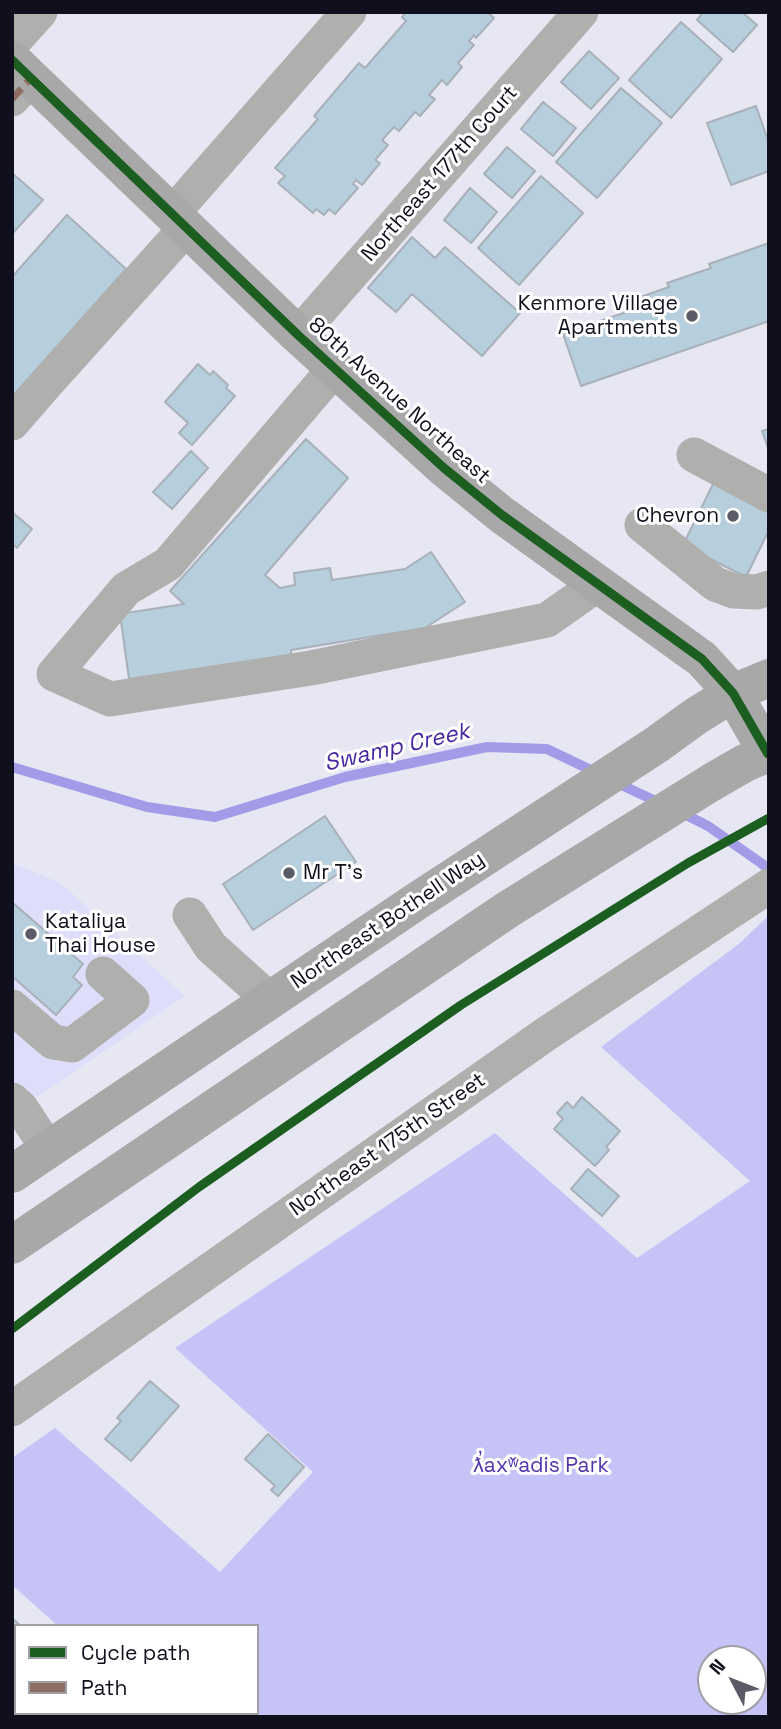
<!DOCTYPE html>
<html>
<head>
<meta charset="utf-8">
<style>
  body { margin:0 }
  #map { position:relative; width:781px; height:1729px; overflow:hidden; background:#e7e7f4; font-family:"Space Grotesk",sans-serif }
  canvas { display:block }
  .frame { position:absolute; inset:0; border:14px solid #100f1d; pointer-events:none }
  .legend { position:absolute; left:14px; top:1624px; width:245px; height:91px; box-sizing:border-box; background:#fff; border:2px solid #9f9fa5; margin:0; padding:9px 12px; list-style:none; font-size:21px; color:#100f1d }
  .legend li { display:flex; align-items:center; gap:14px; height:35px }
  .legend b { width:35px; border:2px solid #9f9fa5 }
  .north { position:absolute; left:697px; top:1645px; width:70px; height:70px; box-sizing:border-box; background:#fff; border:2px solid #9f9fa5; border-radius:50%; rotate:312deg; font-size:19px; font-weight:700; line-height:28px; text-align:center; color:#100f1d }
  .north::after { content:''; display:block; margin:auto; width:24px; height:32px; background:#5b5b68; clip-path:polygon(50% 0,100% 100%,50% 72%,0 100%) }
</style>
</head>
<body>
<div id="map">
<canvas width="781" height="1729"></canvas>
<div class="frame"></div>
<ul class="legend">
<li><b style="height:9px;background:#1b5e20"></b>Cycle path</li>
<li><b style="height:9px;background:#8d6e63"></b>Path</li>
</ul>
<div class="north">N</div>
</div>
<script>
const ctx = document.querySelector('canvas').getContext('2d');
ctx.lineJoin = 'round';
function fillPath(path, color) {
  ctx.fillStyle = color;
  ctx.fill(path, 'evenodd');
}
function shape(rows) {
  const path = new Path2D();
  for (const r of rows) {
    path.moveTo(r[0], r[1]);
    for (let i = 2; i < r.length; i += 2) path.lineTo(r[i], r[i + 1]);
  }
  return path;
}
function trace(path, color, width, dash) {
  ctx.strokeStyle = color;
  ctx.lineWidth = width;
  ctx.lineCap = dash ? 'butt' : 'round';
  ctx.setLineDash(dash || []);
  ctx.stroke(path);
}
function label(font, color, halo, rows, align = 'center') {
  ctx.font = font + ' "Space Grotesk",sans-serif';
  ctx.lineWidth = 6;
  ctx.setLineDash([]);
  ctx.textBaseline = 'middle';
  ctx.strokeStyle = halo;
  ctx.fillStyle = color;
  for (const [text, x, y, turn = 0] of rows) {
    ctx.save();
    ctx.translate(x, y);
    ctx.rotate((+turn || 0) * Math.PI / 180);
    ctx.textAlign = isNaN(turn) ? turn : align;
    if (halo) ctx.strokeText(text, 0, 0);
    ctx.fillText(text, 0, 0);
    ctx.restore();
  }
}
const built = shape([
  [12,863,61,883,185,996,12,1114]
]);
const green = shape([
  [769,915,769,1717,160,1717,156,1713,257,1713,257,1626,58,1626,12,1585,12,1458,55,1428,220,1572,313,1472,175,1348,495,1133,637,1258,750,1181,601,1047,740,943],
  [711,1659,753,1659,753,1701,711,1701]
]);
const stream = shape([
  [12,767,147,807,215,817,345,777,487,747,547,749,595,772],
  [615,782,662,804],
  [682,813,708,826,761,863,769,870]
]);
const building = shape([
  [406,12,487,12,494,18,476,38,474,35,469,41,474,45,458,63,462,67,447,85,442,80,429,95,435,99,420,116,415,112,399,131,394,127,382,140,388,145,375,160,380,163,362,185,356,180,353,184,358,188,335,214,329,209,324,215,316,209,313,213,278,183,285,176,275,168,318,119,314,116,359,63,365,68,406,21,402,17,406,12],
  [703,12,742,12,757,25,733,52,697,20,703,12],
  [681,22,722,59,671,118,629,80,681,22],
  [589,51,619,78,591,109,561,82,589,51],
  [621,88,662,123,597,198,556,162,621,88],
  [543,102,576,128,553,156,521,129,543,102],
  [756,106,769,143,769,171,731,185,707,123,756,106],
  [507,147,535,171,512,198,484,174,507,147],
  [12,173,43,200,12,234,12,173],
  [541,176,583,213,519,285,478,248,541,176],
  [470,188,497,212,471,243,444,220,470,188],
  [67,215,126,269,12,397,12,277,67,215],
  [412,237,435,258,445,247,520,313,482,356,412,294,396,312,368,288,412,237],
  [769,243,769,321,581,386,563,334,629,311,626,302,669,287,667,283,711,268,709,264,769,243],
  [198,364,210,375,213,371,228,385,226,388,235,396,192,445,179,433,188,423,165,402,198,364],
  [769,429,769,451,762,431,769,429],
  [306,439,348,478,265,575,280,588,295,585,294,573,330,568,332,580,405,569,431,552,465,602,425,628,291,650,291,655,129,679,120,614,184,604,170,591,306,439],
  [191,451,208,468,172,509,153,492,191,451],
  [717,476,769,502,769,530,746,577,683,545,717,476],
  [12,512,32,529,17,548,12,544,12,512],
  [325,816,356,862,253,930,223,884,325,816],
  [13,903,83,964,73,977,82,985,56,1015,12,976,13,903],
  [582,1097,620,1131,606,1147,609,1150,595,1166,554,1129,563,1119,557,1113,567,1102,573,1108,582,1097],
  [588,1169,619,1196,602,1216,571,1189,588,1169],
  [150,1381,179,1406,131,1461,105,1439,121,1421,117,1418,150,1381],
  [268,1434,304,1467,278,1496,271,1490,275,1486,245,1459,268,1434],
  [12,1618,21,1626,16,1626,16,1644,12,1648,12,1618],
  [16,1710,16,1713,88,1713,85,1717,12,1717,12,1714,16,1710]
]);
const minor = shape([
  [12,43,40,12],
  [12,99,31,78],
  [172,214,349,12],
  [298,335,581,12],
  [335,368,168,564,126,589,54,674,110,699,311,668,547,620,598,584],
  [12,423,44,386,186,228],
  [694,455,769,495],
  [642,525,715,584,734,591,757,592,769,588],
  [190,915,211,947,270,1000],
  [12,1007,53,1042,72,1045,132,1000,103,974],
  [12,1100,21,1108,48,1149],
  [12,1409,546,1034,769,886]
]);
const major = shape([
  [12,60,298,335,444,468,502,515,702,659,733,693,768,754],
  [12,1174,417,901,656,745,696,716,733,693,769,678],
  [12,1245,507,910,712,782,745,763,769,753]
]);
const quiet = shape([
  [12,99,31,78]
]);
const cycleway = shape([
  [12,60,298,335,444,468,502,515,702,659,733,693,768,754],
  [12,1329,199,1187,461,1005,688,863,769,818]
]);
const markers = [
  [692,316,7,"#5b5b68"],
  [733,516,7,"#5b5b68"],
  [289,873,7,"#5b5b68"],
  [31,934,7,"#5b5b68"]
];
const streetNames = [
  ["Northeast 177th Court",440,174,-49],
  ["80th Avenue Northeast",399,401,42],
  ["Northeast Bothell Way",388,921,-34],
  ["Northeast 175th Street",388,1145,-35]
];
const poiNames = [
  ["Kenmore Village",678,304],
  ["Apartments",678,328],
  ["Chevron",719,516],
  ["Mr T's",303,873,"left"],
  ["Kataliya",45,922,"left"],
  ["Thai House",45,946,"left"]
];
const parkNames = [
  ["ƛ̕ax̌ʷadis Park",541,1466]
];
const waterNames = [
  ["Swamp Creek",397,748,-13]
];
fillPath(built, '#dfdefa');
fillPath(green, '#c6c3f7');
trace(stream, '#a39be7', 10);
fillPath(building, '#b7cedc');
trace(building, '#a8b1ba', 2);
trace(minor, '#afafae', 35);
trace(major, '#a8a8a8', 38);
trace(quiet, '#8d6e63', 7, [14, 7]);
trace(cycleway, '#1b5e20', 9);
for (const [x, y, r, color] of markers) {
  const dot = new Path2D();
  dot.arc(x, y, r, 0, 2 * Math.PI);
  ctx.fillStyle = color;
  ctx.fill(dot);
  trace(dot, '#fff', 2.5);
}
label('21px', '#100f1d', '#fff', streetNames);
label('21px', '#100f1d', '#fff', poiNames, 'right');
label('21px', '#5035ae', '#fff', parkNames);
label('italic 23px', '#4627a1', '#fff', waterNames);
</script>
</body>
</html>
